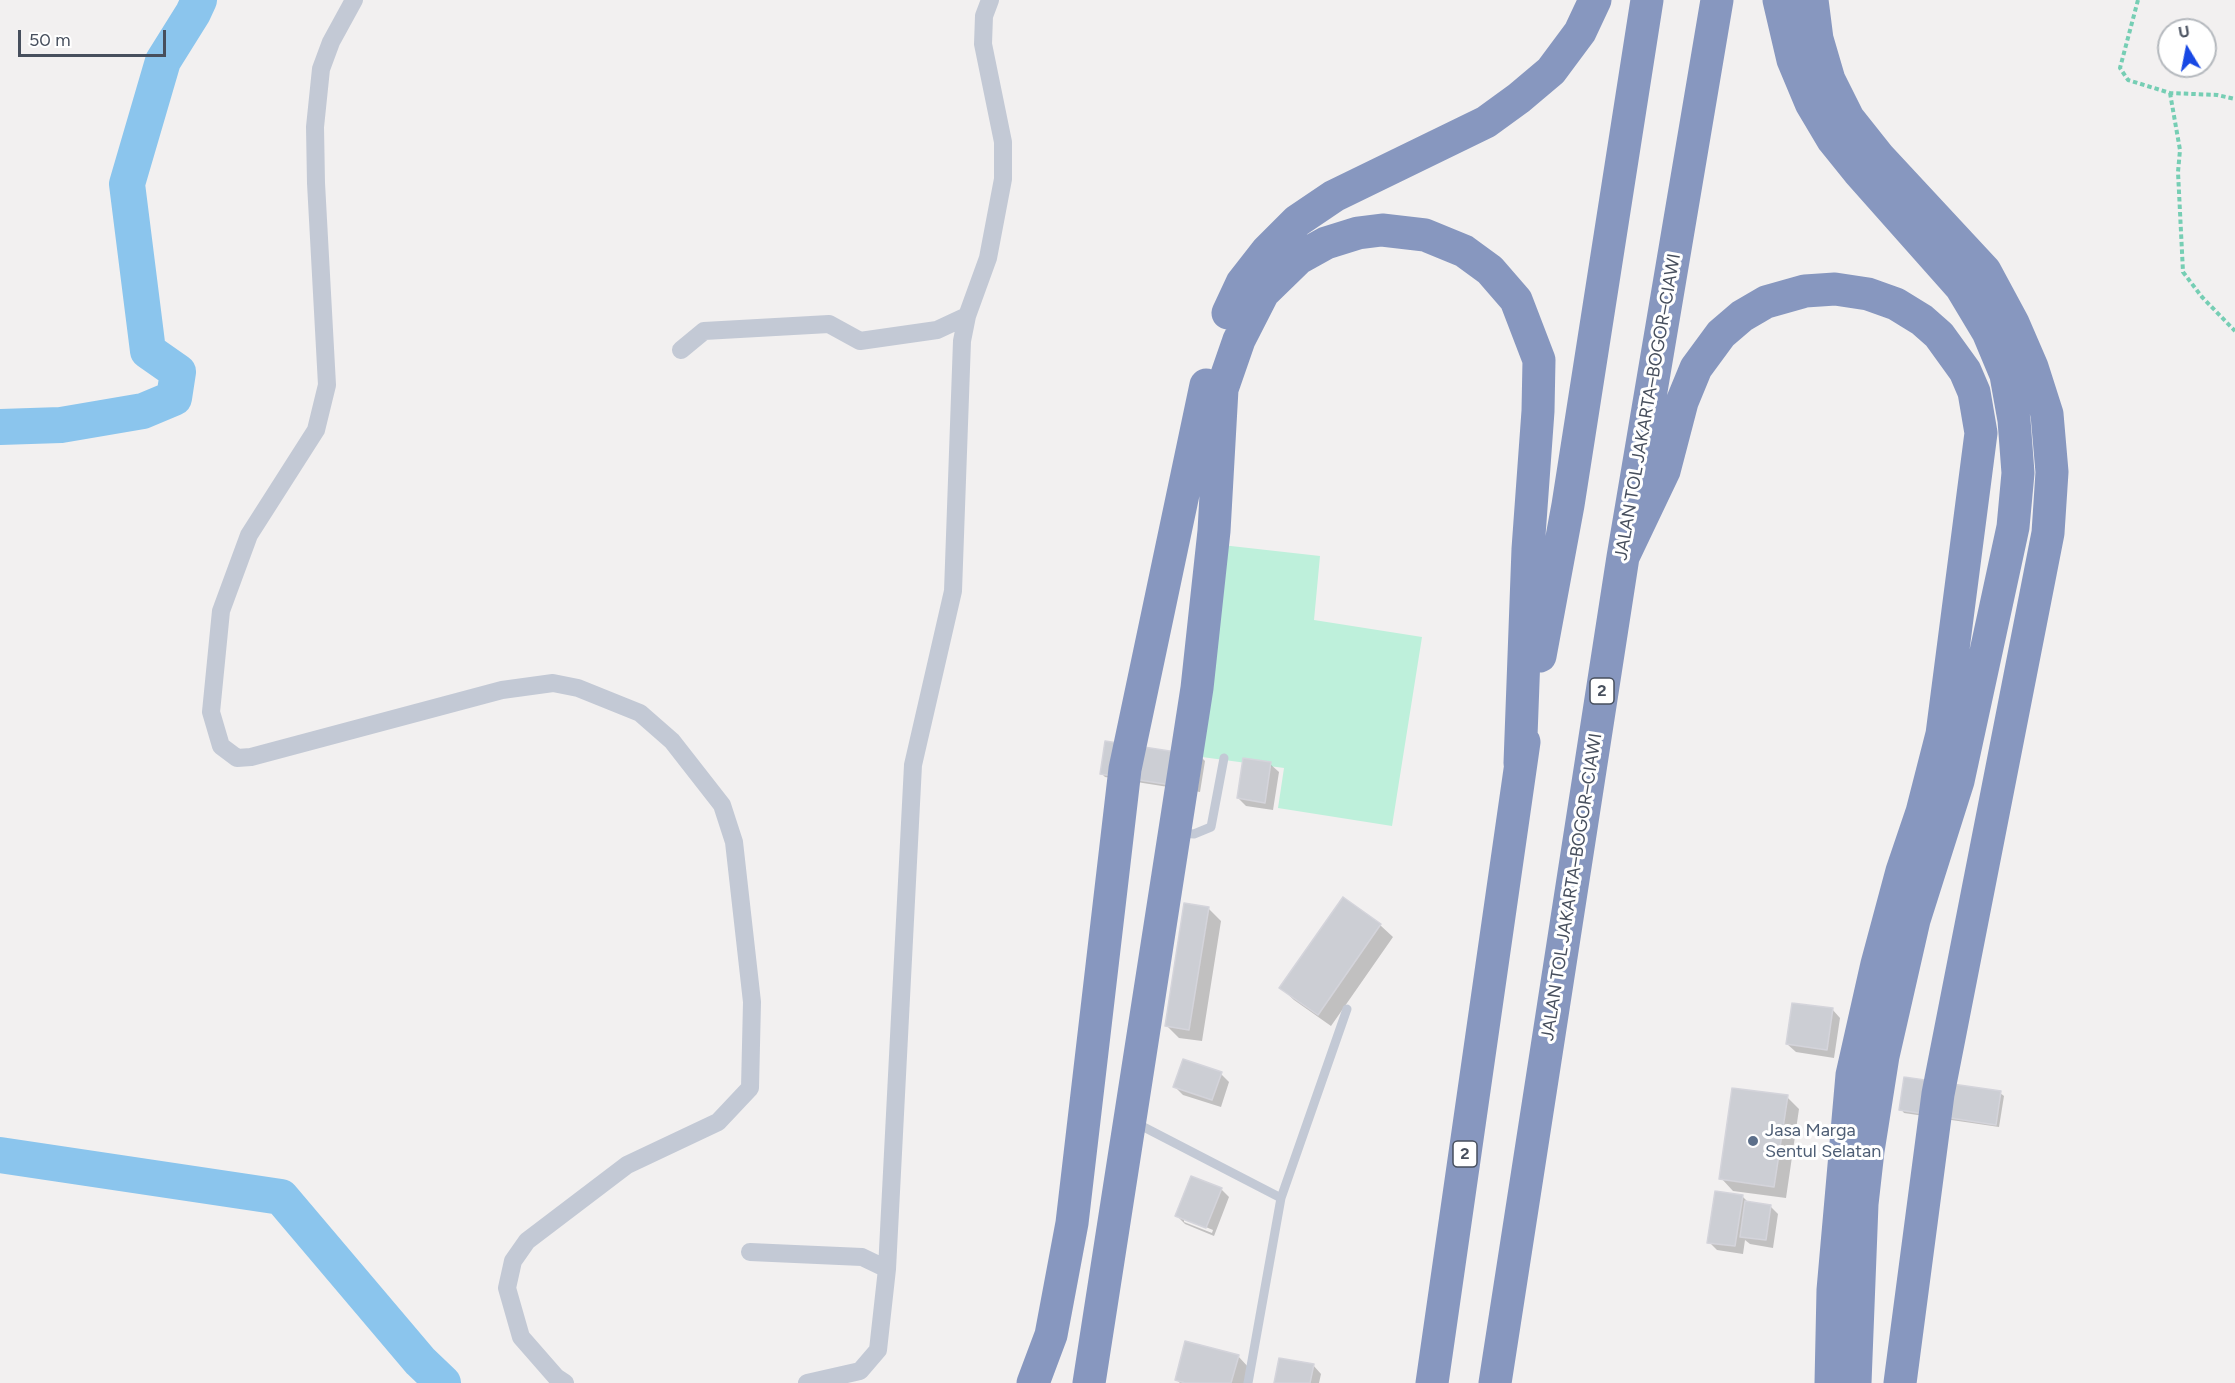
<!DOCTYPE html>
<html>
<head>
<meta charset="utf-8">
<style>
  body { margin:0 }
  #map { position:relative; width:2235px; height:1383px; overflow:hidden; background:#f2f0f0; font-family:Figtree,sans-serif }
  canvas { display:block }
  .north { position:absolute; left:2157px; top:18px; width:60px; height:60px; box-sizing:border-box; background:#fff; border:2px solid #b5b9be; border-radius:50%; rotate:350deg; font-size:16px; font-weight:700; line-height:24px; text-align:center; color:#474f5d }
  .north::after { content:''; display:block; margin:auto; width:21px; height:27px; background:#1848e4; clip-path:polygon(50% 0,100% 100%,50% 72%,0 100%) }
  .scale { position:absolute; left:18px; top:30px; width:148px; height:27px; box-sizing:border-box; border:3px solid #474f5d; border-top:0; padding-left:8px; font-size:18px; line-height:21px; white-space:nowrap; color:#474f5d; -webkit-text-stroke:4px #fff; paint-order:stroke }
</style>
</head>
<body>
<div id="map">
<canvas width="2235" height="1383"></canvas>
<div class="north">U</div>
<div class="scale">50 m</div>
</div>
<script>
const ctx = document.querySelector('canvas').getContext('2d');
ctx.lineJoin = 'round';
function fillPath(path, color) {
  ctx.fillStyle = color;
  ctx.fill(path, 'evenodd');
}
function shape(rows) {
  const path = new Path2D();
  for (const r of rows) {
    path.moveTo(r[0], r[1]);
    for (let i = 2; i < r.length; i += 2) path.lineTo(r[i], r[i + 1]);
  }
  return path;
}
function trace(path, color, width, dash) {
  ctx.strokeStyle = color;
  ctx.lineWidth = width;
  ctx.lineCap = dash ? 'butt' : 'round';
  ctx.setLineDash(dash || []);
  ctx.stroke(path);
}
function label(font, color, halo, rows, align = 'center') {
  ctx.font = font + ' Figtree,sans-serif';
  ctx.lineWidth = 6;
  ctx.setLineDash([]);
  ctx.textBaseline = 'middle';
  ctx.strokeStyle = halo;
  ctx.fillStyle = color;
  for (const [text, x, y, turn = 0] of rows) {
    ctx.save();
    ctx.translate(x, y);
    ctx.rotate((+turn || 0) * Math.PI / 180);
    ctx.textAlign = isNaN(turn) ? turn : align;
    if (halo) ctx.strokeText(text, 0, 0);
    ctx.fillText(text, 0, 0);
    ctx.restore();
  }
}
const green = shape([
  [1213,544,1320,556,1314,620,1422,637,1392,826,1278,808,1284,768,1187,755]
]);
const shadow = shape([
  [1201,757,1205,761,1200,792,1105,777,1101,773],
  [1270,764,1279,772,1273,810,1246,806,1238,798],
  [1208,908,1221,921,1202,1041,1179,1038,1166,1025],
  [1380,925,1393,937,1331,1026,1294,1000,1281,988],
  [1832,1009,1840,1018,1834,1058,1796,1052,1787,1044],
  [1221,1074,1229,1082,1221,1107,1183,1095,1175,1087],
  [2000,1093,2004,1096,1999,1127,1904,1113,1901,1109],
  [1787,1097,1799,1109,1786,1198,1733,1191,1721,1178],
  [1221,1189,1229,1197,1214,1236,1185,1224,1177,1216],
  [1184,1218,1213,1230,1212,1233,1184,1222],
  [1742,1196,1749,1203,1770,1206,1778,1214,1773,1248,1750,1244,1745,1240,1743,1254,1717,1250,1709,1242],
  [1238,1356,1250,1369,1247,1383,1180,1383,1177,1380],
  [1313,1365,1321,1374,1319,1383,1275,1383]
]);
const river = shape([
  [0,427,61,425,143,411,174,398,178,372,148,351,127,184,163,61,193,13,199,0],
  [0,1155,281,1197,420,1361,443,1383]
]);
const building = shape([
  [1105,741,1202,756,1197,789,1100,774,1105,741],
  [1243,758,1271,762,1265,803,1237,798,1243,758],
  [1343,897,1381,924,1318,1015,1279,988,1343,897],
  [1184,903,1209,907,1189,1030,1165,1026,1184,903],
  [1792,1003,1833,1008,1827,1050,1786,1044,1792,1003],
  [1183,1059,1222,1072,1212,1100,1173,1087,1183,1059],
  [1904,1077,2001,1091,1996,1125,1899,1110,1904,1077],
  [1732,1088,1788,1095,1774,1187,1719,1179,1732,1088],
  [1191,1176,1222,1188,1206,1228,1175,1216,1191,1176],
  [1715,1191,1743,1195,1735,1246,1707,1243,1715,1191],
  [1745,1201,1771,1205,1766,1240,1740,1237,1745,1201],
  [1185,1341,1239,1355,1231,1383,1185,1383,1175,1380,1185,1341],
  [1279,1358,1314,1364,1310,1383,1274,1383,1279,1358]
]);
const path = shape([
  [2138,0,2120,68,2128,80,2170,93,2217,95,2235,99],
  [2170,93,2180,150,2178,172,2183,272,2202,297,2235,331]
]);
const service = shape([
  [1180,833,1194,834,1211,827,1224,758],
  [1134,1122,1281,1198],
  [1248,1383,1281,1198,1347,1009]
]);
const minor = shape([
  [354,0,331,42,321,69,315,127,316,183,327,385,316,430,249,535,221,611,211,712,221,746,237,758,251,757,502,690,553,683,578,688,640,713,672,741,722,805,734,842,752,1002,750,1088,718,1122,627,1165,527,1241,513,1261,507,1288,521,1337,556,1377,565,1383],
  [681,350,704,331,829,324,860,341,937,330,967,316],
  [750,1252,862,1257,887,1269],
  [807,1383,860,1371,878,1350,887,1269,913,765,953,591,962,341,967,316,988,258,1003,179,1003,142,983,44,984,16,990,0]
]);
const motorway = shape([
  [1779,0,1793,60,1811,103,1833,140,1858,171,1961,287,1988,332,2006,375,2014,420,2018,473,2013,527,1958,781,1914,920,1883,1056,1868,1151,1862,1204,1855,1383],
  [1812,0,1817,39,1829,80,1848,118,1879,157,1985,271,2013,323,2032,367,2047,414,2052,472,2048,533,1938,1094,1900,1383],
  [1228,313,1242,283,1267,251,1297,221,1334,196,1486,122,1519,98,1551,71,1580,32,1595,0],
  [1623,557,1664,471,1682,402,1696,368,1721,334,1742,316,1766,302,1805,291,1835,289,1868,294,1896,304,1922,320,1939,335,1965,371,1974,392,1981,433,1942,734,1922,812,1902,871,1877,964,1852,1075,1833,1290,1831,1383],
  [1540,656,1568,505,1647,0],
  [1033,1383,1051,1335,1072,1223,1125,769,1206,385],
  [1089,1383,1197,688,1214,531,1222,389,1239,340,1263,293,1299,258,1326,243,1358,233,1382,230,1425,235,1464,251,1490,270,1516,300,1539,360,1538,411,1528,549,1520,763],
  [1432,1383,1524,742],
  [1495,1383,1623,557,1717,0]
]);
const markers = [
  [1753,1141,6,"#5c6f8a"]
];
const shields = [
  [1602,691,24],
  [1465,1154,24]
];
const shieldNames = [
  ["2",1602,691],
  ["2",1465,1154]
];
const streetNames = [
  ["JALAN TOL JAKARTA–BOGOR–CIAWI",1648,407,-80],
  ["JALAN TOL JAKARTA–BOGOR–CIAWI",1572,887,-81]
];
const serviceNames = [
  ["Jasa Marga",1765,1131],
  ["Sentul Selatan",1765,1152]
];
fillPath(green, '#bef0db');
fillPath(shadow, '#0003');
trace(river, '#8bc5ed', 36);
fillPath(building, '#ccced4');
trace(building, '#d4d4db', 1.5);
trace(path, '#76ceb4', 4, [4.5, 3]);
trace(service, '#c3c9d5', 9);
trace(minor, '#c3c9d5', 18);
trace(motorway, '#8797bf', 33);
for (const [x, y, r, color] of markers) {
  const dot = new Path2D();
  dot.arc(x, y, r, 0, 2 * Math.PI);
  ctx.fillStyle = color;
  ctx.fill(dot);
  trace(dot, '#fff', 2);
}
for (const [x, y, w] of shields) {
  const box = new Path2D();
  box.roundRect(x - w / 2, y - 13, w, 26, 4.5);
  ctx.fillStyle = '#fff';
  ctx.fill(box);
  trace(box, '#474f5d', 1.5);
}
label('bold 16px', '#474f5d', null, shieldNames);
label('18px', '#474f5d', '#fff', streetNames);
label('18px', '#4e5e75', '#fff', serviceNames, 'left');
</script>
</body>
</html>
